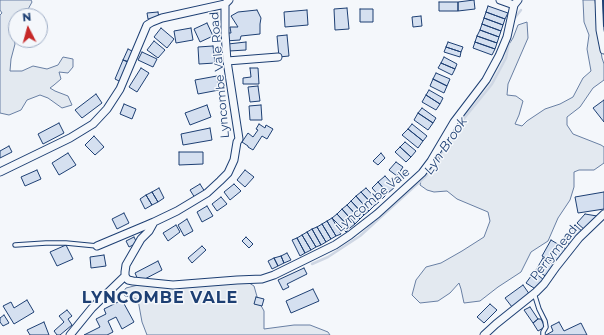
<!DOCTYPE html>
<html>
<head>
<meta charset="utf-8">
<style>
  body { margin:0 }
  #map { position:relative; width:604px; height:335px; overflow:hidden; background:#f4f7fb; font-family:Montserrat,sans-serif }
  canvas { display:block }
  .north { position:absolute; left:8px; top:8px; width:40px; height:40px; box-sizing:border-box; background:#f4f7fb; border:1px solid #9eadc5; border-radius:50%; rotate:354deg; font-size:11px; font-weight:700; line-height:16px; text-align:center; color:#1d3f73 }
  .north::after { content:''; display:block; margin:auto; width:14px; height:18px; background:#c62828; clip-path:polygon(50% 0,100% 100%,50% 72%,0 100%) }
</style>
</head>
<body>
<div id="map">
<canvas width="604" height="335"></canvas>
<div class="north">N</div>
</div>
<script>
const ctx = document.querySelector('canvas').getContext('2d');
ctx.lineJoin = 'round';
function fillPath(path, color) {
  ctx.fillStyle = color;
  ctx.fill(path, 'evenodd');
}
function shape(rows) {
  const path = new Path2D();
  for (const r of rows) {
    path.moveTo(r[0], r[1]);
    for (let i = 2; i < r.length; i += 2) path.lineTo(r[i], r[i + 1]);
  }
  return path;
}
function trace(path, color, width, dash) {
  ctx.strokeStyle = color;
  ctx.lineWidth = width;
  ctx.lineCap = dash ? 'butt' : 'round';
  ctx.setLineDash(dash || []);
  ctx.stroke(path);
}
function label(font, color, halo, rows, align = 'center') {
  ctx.font = font + ' Montserrat,sans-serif';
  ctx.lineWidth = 3;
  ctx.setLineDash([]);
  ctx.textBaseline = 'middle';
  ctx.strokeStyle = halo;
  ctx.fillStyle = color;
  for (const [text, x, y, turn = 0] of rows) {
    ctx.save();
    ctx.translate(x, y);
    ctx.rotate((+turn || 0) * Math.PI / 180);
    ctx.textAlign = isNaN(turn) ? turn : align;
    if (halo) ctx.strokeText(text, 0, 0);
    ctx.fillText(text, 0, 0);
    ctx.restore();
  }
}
const green = shape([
  [0,0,31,0,32,2,26,13,20,16,16,16,16,29,13,34,15,44,11,59,10,71,22,71,33,66,47,69,58,65,63,57,73,59,73,67,68,73,59,72,61,79,54,85,50,88,55,91,68,96,72,105,62,108,48,98,40,95,27,100,21,110,9,115,0,113,0,15,2,13,0,10,0,0],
  [583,0,595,0,600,45,602,58,604,64,604,80,593,88,580,107,567,117,567,125,573,134,601,145,604,147,604,163,594,170,579,170,574,172,574,187,570,200,558,218,548,241,531,252,521,272,498,287,480,301,464,303,461,289,459,283,450,293,438,301,420,303,412,295,416,280,426,267,441,263,462,251,484,237,490,221,488,212,457,199,447,191,434,192,427,190,420,185,422,176,430,166,439,160,446,141,503,54,513,38,518,25,527,22,528,38,508,84,507,95,516,96,523,101,519,115,515,124,522,126,527,121,545,109,560,104,573,97,583,78,591,71,587,49,589,35,584,22,583,0],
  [246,281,254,286,258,300,264,311,264,329,294,325,310,325,328,332,330,335,147,335,142,322,138,300,132,297,125,296,123,292,126,288,138,285,171,286,246,281]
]);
const stream = shape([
  [514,19,521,10],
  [312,264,328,257,360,236,426,176,457,127,492,84,506,58,510,37]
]);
const building = shape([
  [474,0,475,9,458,11,458,2,474,0],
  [439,2,458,2,458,11,439,11,439,2],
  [488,6,508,13,505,19,486,12,488,6],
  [347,8,349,29,335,30,334,9,347,8],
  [360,9,373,9,373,22,360,22,360,9],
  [257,10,261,18,260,24,260,34,241,36,240,40,225,41,225,33,231,33,230,27,238,27,231,16,238,12,257,10],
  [307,10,308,25,285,27,284,12,307,10],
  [158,12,159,18,148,19,147,13,158,12],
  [486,12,505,19,503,25,484,18,486,12],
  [421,16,422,26,413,27,412,17,421,16],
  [484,18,503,25,501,31,482,24,484,18],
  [207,23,213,36,200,42,194,29,207,23],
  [482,24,501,31,499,37,480,30,482,24],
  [161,28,174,39,167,48,154,37,161,28],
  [191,28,193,40,176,43,174,31,191,28],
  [480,30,499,37,497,43,477,36,480,30],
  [287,35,289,56,279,57,277,36,287,35],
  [477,36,497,43,495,49,475,42,477,36],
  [154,41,165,50,158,58,147,50,154,41],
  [246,42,246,50,229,51,228,44,246,42],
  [448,42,463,47,461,52,446,47,448,42],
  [475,42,495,49,492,55,473,48,475,42],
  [213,46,215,63,199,64,198,47,213,46],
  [446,47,461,52,460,57,444,52,446,47],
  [128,49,134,52,130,62,123,60,128,49],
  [142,52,157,59,153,67,138,60,142,52],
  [444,57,457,64,455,69,441,63,444,57],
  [123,60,130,63,121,82,115,79,123,60],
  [441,63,455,69,452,75,438,68,441,63],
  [141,68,149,73,137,92,129,87,141,68],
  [250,68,258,68,259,84,243,84,243,78,251,77,250,68],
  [436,73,450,79,447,86,433,79,436,73],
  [217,76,219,90,198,94,195,80,217,76],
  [433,79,447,86,444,93,430,86,433,79],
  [258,86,260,101,250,102,248,87,258,86],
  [429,90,443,98,440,104,426,95,429,90],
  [96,94,102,103,82,118,75,110,96,94],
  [426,95,440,104,436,110,422,102,426,95],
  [604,100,604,122,593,108,604,100],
  [124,104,136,109,132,119,120,114,124,104],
  [207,105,211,117,190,125,185,113,207,105],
  [261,105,262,120,250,120,249,106,261,105],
  [422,108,436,118,433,123,418,113,422,108],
  [418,113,433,123,428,130,414,120,418,113],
  [59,123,64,133,43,144,38,134,59,123],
  [259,124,265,128,266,125,273,129,267,139,262,136,253,150,248,147,248,146,242,142,248,133,253,137,258,130,256,129,259,124],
  [412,124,427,136,423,141,408,129,412,124],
  [210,128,212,140,183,145,181,134,210,128],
  [408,129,423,141,418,148,402,135,408,129],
  [94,136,104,147,95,155,85,145,94,136],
  [405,142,416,151,411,157,400,147,405,142],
  [9,146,12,152,0,158,0,151,9,146],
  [400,147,411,157,406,162,395,152,400,147],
  [179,152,203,152,203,164,179,165,179,152],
  [68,153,76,165,59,175,52,163,68,153],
  [381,153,385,158,378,165,373,161,381,153],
  [396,162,403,167,397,176,389,170,396,162],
  [37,170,41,179,25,186,21,177,37,170],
  [245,170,254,177,245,187,237,180,245,170],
  [385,176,395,187,388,193,378,182,385,176],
  [378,182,388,193,382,199,372,188,378,182],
  [200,184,205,192,195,198,190,190,200,184],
  [234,184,241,191,230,200,224,192,234,184],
  [159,188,164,198,158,202,152,192,159,188],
  [366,188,379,202,374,206,361,192,366,188],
  [152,192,158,202,152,205,146,195,152,192],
  [361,192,374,206,369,211,356,196,361,192],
  [604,192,604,209,578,213,575,197,604,192],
  [146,195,152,205,145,209,140,199,146,195],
  [356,196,369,211,364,215,351,201,356,196],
  [221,197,227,204,217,211,212,204,221,197],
  [351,201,364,215,360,219,347,205,351,201],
  [347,205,360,219,355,224,342,209,347,205],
  [207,206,213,216,202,222,197,212,207,206],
  [342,209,355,224,350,228,337,214,342,209],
  [124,213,129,223,117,229,112,219,124,213],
  [337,214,350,228,346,232,332,218,337,214],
  [585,214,597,216,585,230,577,223,585,214],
  [332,218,341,234,336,236,327,221,332,218],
  [187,219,193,231,184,236,178,225,187,219],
  [327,221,336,236,331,239,322,224,327,221],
  [322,224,331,239,326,242,317,227,322,224],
  [176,225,180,232,168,241,163,233,176,225],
  [575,225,583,232,571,246,563,239,575,225],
  [317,227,326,242,321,245,312,229,317,227],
  [312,229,321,245,316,247,307,232,312,229],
  [307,232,316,247,311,250,302,235,307,232],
  [302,235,311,250,305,253,297,238,302,235],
  [134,237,137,243,129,247,126,241,134,237],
  [246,237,253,244,249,248,242,241,246,237],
  [297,238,305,253,300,256,292,240,297,238],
  [551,240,566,249,557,264,542,256,551,240],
  [66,245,73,259,57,266,50,252,66,245],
  [202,246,206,250,192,263,188,258,202,246],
  [287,253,291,260,284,263,281,256,287,253],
  [104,255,106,266,91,268,90,257,104,255],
  [281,256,284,263,278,266,274,258,281,256],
  [274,258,278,266,272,269,268,261,274,258],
  [543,258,554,265,547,277,536,270,543,258],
  [158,261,162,270,139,282,135,273,158,261],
  [304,268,307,274,287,284,289,287,283,290,278,280,304,268],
  [534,272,544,280,537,290,526,283,534,272],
  [523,285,530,295,512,307,505,298,523,285],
  [313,289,319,301,291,313,286,301,313,289],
  [256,297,264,299,262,306,254,304,256,297],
  [27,300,34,312,14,324,3,306,11,302,14,308,27,300],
  [122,300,134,322,122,329,116,317,108,321,113,332,107,335,84,335,100,327,96,319,106,314,104,309,122,300],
  [490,304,497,310,484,323,477,317,490,304],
  [530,307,538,319,533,323,524,310,530,307],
  [67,310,72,316,68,319,72,325,60,335,57,335,54,331,64,322,59,316,67,310],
  [4,315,9,323,3,326,0,322,0,318,4,315],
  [538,319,541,319,545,327,538,331,533,323,538,319],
  [44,322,49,335,30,335,27,330,44,322],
  [559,322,564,331,581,323,587,335,546,335,553,331,551,326,559,322]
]);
const lane = shape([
  [15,245,46,243,66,243,97,246],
  [534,293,539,309,545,321,546,327,543,332,543,335]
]);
const street = shape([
  [500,0,514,5],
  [599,0,600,30,604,50],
  [227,61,278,57],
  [0,172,70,138,93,124,107,109,120,89,147,25,152,22,162,18,225,4,229,0],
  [97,246,147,225,154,222],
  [125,276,128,280,133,281,173,285,237,280,262,279,274,275,335,245,350,235,377,214,422,173,431,161,454,122,486,80,499,56,507,37,514,5,518,0],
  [70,335,92,308,125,276,125,272,126,265,141,239,149,231,154,222,177,211,207,193,220,181,228,173,234,160,237,142,239,139,227,61,225,33,225,4],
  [484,335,496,324,536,292,544,284,556,267,579,238,604,214]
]);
const wall = shape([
  [603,0,604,26]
]);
const streetNames = [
  ["Lyncombe Vale Road",220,75,-95],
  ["Lyncombe Vale",373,200,-40],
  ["Perrymead",554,253,-51]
];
const waterNames = [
  ["Lyn Brook",446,146,-56]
];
const districtNames = [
  ["LYNCOMBE VALE",160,298]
];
fillPath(green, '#e3e9f0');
trace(green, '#687fa3', 1);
trace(stream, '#cfd7e4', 2.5);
fillPath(building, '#d5e0f0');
trace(building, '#1d3f73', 1);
trace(lane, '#1d3f73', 5.5);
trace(street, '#1d3f73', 9);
trace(lane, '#f4f7fb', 3.5);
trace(street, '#f4f7fb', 7);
trace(wall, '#1d3f73', 2);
label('12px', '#1d3f73', '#f4f7fb', streetNames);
label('italic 13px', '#1d3f73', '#f4f7fb', waterNames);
ctx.letterSpacing = '1px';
label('bold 16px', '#1d3f73', '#f4f7fb', districtNames);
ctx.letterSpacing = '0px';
</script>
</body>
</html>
